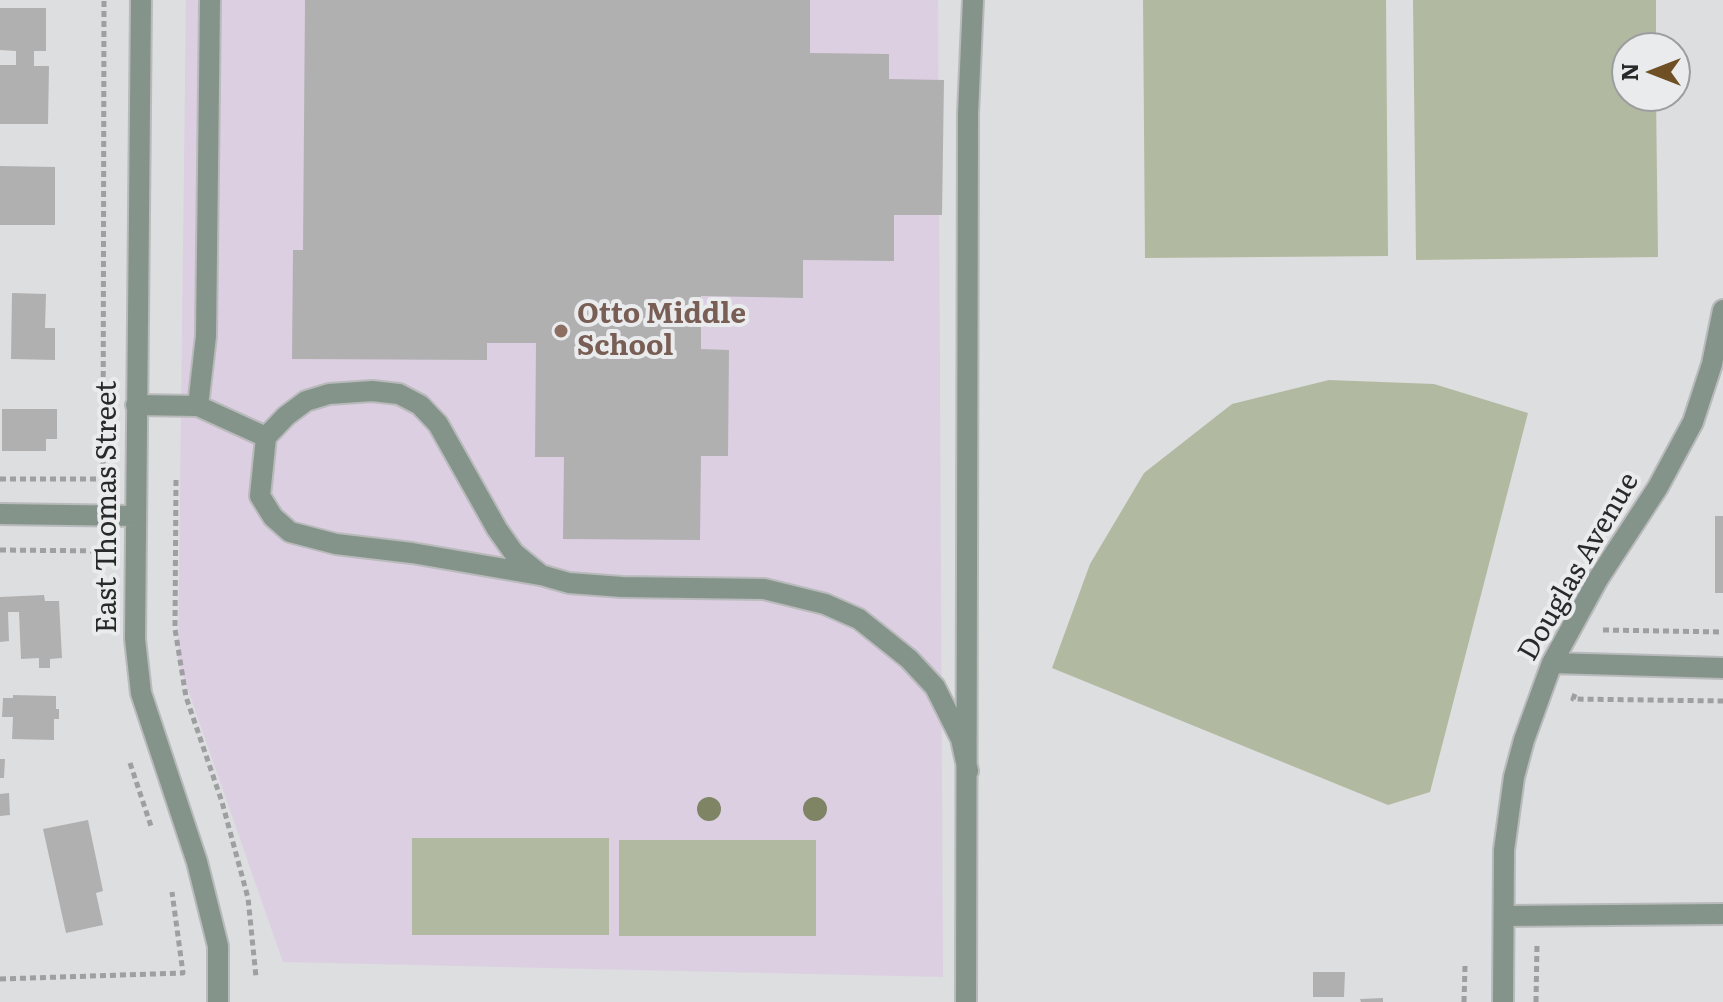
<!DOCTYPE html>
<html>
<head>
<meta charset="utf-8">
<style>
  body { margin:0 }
  #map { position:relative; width:1723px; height:1002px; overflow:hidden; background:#dddedf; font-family:Literata,serif }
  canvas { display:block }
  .north { position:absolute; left:1611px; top:32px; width:80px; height:80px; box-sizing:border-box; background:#eaebed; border:2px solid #9c9d9f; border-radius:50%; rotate:270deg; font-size:22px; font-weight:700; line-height:32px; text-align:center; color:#282929 }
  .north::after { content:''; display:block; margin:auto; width:28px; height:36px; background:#6e5024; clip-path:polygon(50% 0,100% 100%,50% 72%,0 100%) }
</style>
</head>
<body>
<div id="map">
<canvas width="1723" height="1002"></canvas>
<div class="north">N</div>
</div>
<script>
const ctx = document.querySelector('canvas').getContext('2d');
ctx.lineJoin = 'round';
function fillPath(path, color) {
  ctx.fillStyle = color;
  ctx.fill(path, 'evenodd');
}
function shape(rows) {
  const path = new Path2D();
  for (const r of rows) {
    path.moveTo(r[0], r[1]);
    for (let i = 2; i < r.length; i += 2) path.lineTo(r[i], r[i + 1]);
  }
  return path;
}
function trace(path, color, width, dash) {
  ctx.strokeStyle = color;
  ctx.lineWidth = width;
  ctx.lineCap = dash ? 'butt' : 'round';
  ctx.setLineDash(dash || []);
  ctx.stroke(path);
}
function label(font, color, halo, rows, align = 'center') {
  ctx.font = font + ' Literata,serif';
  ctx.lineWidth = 8;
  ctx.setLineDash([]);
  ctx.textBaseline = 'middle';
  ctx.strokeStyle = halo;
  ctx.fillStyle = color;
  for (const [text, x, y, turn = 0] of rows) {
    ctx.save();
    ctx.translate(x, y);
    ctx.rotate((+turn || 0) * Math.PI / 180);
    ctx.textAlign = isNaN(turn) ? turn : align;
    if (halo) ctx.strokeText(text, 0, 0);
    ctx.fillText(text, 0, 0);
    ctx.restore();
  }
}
const education = shape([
  [186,0,938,0,943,977,283,962,178,661]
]);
const green = shape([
  [1143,0,1386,0,1388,256,1145,258],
  [1413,0,1656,0,1656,48,1627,48,1627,96,1656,96,1658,257,1416,260],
  [1329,380,1434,384,1528,413,1430,792,1388,805,1052,668,1090,564,1144,473,1232,404],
  [412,838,609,838,609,935,412,935],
  [619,840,816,840,816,936,619,936]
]);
const building = shape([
  [305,0,810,0,810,53,889,54,889,79,944,80,942,215,894,215,894,261,803,260,803,298,701,296,701,349,729,350,728,456,701,456,700,540,563,539,564,457,535,457,536,343,487,343,487,360,292,359,293,250,303,250],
  [0,8,46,8,46,51,34,51,34,66,49,66,48,124,0,124,0,65,16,65,16,51,0,50],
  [0,166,55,167,55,225,0,225],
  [12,293,46,294,45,328,55,328,55,360,11,359],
  [2,409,57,409,57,439,46,439,46,451,2,451],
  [1715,516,1723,516,1723,593,1715,593],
  [44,595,45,601,59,601,62,658,50,659,50,668,39,668,39,658,21,659,19,612,8,612,9,641,0,642,0,597],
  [13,695,56,696,56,709,59,709,59,719,54,719,54,740,12,739,13,717,2,717,3,698,13,698],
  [0,759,5,759,4,778,0,778],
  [9,793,10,815,0,816,0,794],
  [88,820,103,891,96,893,103,925,66,933,43,829],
  [1313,972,1345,972,1344,997,1313,997],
  [1383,998,1383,1002,1361,1002,1360,999]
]);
const path = shape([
  [0,479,103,479],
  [176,480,175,629,186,697,222,802,248,898,256,977],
  [103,487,104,0],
  [0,550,106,551],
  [1603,630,1723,632],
  [1575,694,1573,699,1723,701],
  [130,763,152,829],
  [0,979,183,973,172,892],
  [1464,1002,1465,966],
  [1536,1002,1537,944]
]);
const minor = shape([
  [141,0,135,639,141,693,197,862,218,946,218,1002],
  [136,405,198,406,266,437,286,416,306,401,329,394,372,391,399,394,420,405,438,424,497,529,514,553,541,575,569,583,622,587,764,589,825,604,859,619,909,659,935,687,961,739,968,771],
  [198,406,206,336,210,0],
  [266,437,260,496,273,517,290,532,336,544,412,553,540,575],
  [0,514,136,516],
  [1552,663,1723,668],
  [1504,916,1723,914],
  [966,1002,968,114,973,0],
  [1503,1002,1504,850,1514,777,1524,740,1552,663,1598,579,1658,487,1693,422,1712,364,1723,310]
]);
const trees = [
  [709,809],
  [815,809]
];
const markers = [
  [561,331,8,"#8d6e63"]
];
const educationNames = [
  ["Otto Middle",577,315],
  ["School",577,347]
];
const streetNames = [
  ["East Thomas Street",108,507,-90],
  ["Douglas Avenue",1579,567,-60]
];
fillPath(education, '#dccfe2');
fillPath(green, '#b2b9a1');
fillPath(building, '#b1b0b1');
trace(minor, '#b9babb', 24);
trace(path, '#9e9fa0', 5, [6, 4]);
trace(minor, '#85948a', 20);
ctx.fillStyle = '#7e8464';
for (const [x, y] of trees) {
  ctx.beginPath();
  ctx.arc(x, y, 12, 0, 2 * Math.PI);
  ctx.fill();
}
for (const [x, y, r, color] of markers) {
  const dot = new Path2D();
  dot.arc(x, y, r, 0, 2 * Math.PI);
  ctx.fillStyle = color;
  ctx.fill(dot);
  trace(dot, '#eaebed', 3);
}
label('bold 28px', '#785e54', '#eaebed', educationNames, 'left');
label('28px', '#282929', '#eaebed', streetNames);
</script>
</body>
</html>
